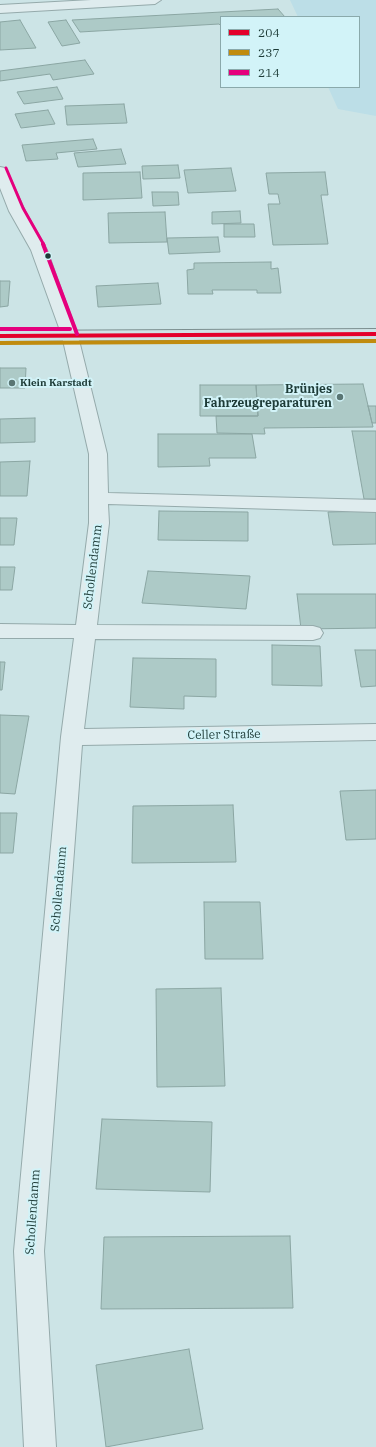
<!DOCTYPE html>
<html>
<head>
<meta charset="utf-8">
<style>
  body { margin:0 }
  #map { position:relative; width:376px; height:1447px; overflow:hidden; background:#cce4e6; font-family:"IBM Plex Serif",serif }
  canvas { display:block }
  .legend { position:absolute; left:220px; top:16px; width:140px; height:72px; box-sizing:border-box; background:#d2f3f8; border:1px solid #8aa9ab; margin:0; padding:5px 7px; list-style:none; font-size:12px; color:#1d3b37 }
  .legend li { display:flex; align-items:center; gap:8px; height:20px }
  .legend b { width:20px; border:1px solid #8aa9ab }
</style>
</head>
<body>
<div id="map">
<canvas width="376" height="1447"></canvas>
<ul class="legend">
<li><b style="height:5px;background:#e4002b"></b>204</li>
<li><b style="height:5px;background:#c08b0e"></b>237</li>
<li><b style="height:5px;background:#e5007d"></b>214</li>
</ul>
</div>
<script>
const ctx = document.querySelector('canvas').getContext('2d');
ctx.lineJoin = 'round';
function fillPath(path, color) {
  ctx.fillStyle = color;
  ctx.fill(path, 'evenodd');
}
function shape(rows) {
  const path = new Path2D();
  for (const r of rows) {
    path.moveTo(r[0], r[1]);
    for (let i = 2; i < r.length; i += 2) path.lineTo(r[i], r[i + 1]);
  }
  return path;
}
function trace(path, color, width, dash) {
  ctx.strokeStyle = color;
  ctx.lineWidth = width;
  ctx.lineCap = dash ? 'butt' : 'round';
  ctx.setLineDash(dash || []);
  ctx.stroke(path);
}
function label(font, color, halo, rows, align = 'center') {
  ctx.font = font + ' "IBM Plex Serif",serif';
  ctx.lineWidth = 4;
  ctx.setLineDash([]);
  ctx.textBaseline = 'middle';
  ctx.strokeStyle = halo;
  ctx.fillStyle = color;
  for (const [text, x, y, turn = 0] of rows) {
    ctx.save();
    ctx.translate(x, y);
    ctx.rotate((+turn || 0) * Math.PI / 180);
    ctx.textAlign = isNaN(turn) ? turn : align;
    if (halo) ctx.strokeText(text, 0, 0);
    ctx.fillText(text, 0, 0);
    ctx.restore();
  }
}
const farmland = shape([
  [290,0,376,0,376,116,338,109,328,87,359,87,359,17,298,17]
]);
const building = shape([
  [278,9,285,17,221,17,221,26,219,24,80,32,72,20,278,9],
  [20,20,36,48,0,50,0,22,20,20],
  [66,20,80,43,62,46,48,22,66,20],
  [85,60,94,74,53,80,50,74,0,81,0,71,85,60],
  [57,87,63,99,24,104,17,92,57,87],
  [124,104,127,123,67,125,65,106,124,104],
  [48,110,55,124,21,128,15,114,48,110],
  [93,139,97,149,56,153,58,159,26,161,22,145,93,139],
  [121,149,126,164,78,167,74,153,121,149],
  [178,165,180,178,143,179,142,166,178,165],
  [231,168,236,191,188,193,184,170,231,168],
  [140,172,142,198,83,200,83,173,140,172],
  [325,172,328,195,321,195,328,244,273,245,268,204,280,204,278,194,269,194,266,173,325,172],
  [152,192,178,192,179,205,153,206,152,192],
  [240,211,241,223,212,224,212,212,240,211],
  [165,212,167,242,109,243,108,213,165,212],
  [224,224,254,224,255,237,224,237,224,224],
  [218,237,220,252,169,254,167,238,218,237],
  [271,262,271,269,278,268,281,293,257,293,257,290,212,290,213,294,188,294,187,270,194,269,194,263,271,262],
  [0,281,10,281,8,306,0,307,0,281],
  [158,283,161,304,98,307,96,286,158,283],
  [0,368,26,368,25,388,0,388,0,368],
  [363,384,373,427,264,428,265,434,217,433,216,416,258,416,256,385,363,384],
  [200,385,256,385,258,416,200,416,200,385],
  [368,406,376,406,376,423,372,423,368,406],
  [35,418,35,442,0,443,0,419,35,418],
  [352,431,376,431,376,499,364,499,352,431],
  [158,434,252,434,256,458,209,458,210,466,158,467,158,434],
  [30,461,27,496,0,496,0,462,30,461],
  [159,511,248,512,248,541,158,540,159,511],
  [376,511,376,544,333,545,328,512,376,511],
  [0,518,17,518,14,545,0,545,0,518],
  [0,567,15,567,12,590,0,590,0,567],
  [148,571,250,576,246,609,142,603,148,571],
  [297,594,376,594,376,628,301,629,297,594],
  [272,645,320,646,322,686,272,685,272,645],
  [355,650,376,650,376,686,361,687,355,650],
  [133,658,216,659,216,697,184,696,184,709,130,707,133,658],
  [0,662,5,662,2,690,0,690,0,662],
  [0,715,29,716,15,794,0,793,0,715],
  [376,790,376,839,346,840,340,791,376,790],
  [233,805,236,862,132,863,133,806,233,805],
  [0,813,17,813,13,853,0,853,0,813],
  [204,902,260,902,263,959,205,959,204,902],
  [221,988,225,1086,157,1087,156,989,221,988],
  [102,1119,212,1122,210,1192,96,1189,102,1119],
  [290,1236,293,1308,101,1309,104,1237,290,1236],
  [189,1349,203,1429,106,1447,96,1365,189,1349]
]);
const minor = shape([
  [91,0,161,0,155,4,0,13,0,5,91,0],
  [0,167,5,168,7,171,25,211,47,250,78,336,107,454,108,493,376,500,376,512,108,504,109,523,97,625,313,626,320,628,323,633,320,638,313,640,95,639,84,729,376,724,376,740,82,745,44,1251,56,1447,24,1447,14,1251,61,737,74,638,0,638,0,624,76,625,89,523,89,454,62,336,31,250,9,211,0,188,0,167]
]);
const major = shape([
  [376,329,376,339,0,341,0,331,376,329]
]);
const bus1 = shape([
  [0,336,376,334]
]);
const bus2 = shape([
  [0,343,376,341]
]);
const bus3Far1 = shape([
  [6,168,23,208,44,245]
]);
const bus3 = shape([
  [43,244,77,334],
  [0,329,70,329]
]);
const markers = [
  [48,256,3.5,"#1d3b37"],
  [12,383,4,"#5a7674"],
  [340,397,4,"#5a7674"]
];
const farPoinames = [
  ["Klein Karstadt",20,383]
];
const poiNames = [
  ["Brünjes",332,390],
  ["Fahrzeugreparaturen",332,404]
];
const streetNames = [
  ["Schollendamm",93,567,-83],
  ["Celler Straße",224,735,-1],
  ["Schollendamm",59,889,-85],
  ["Schollendamm",33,1212,-86]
];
fillPath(farmland, '#bcdee7');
fillPath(building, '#adcac7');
trace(building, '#8ba6a3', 1);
trace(minor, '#95aaab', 2);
trace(major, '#7c8f90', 2);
fillPath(minor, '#dfecee');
fillPath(major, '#cfe3e6');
trace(bus1, '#e4002b', 4);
trace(bus2, '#c08b0e', 4);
trace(bus3Far1, '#e5007d', 3);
trace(bus3, '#e5007d', 4);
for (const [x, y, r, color] of markers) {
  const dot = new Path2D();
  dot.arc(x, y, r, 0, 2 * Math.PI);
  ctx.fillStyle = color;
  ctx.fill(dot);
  trace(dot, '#d2f3f8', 1.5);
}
label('bold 10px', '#1d3b37', '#d2f3f8', farPoinames, 'left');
label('bold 12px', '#1d3b37', '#d2f3f8', poiNames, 'right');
label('12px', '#1d3b37', '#d2f3f8', streetNames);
</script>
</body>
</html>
